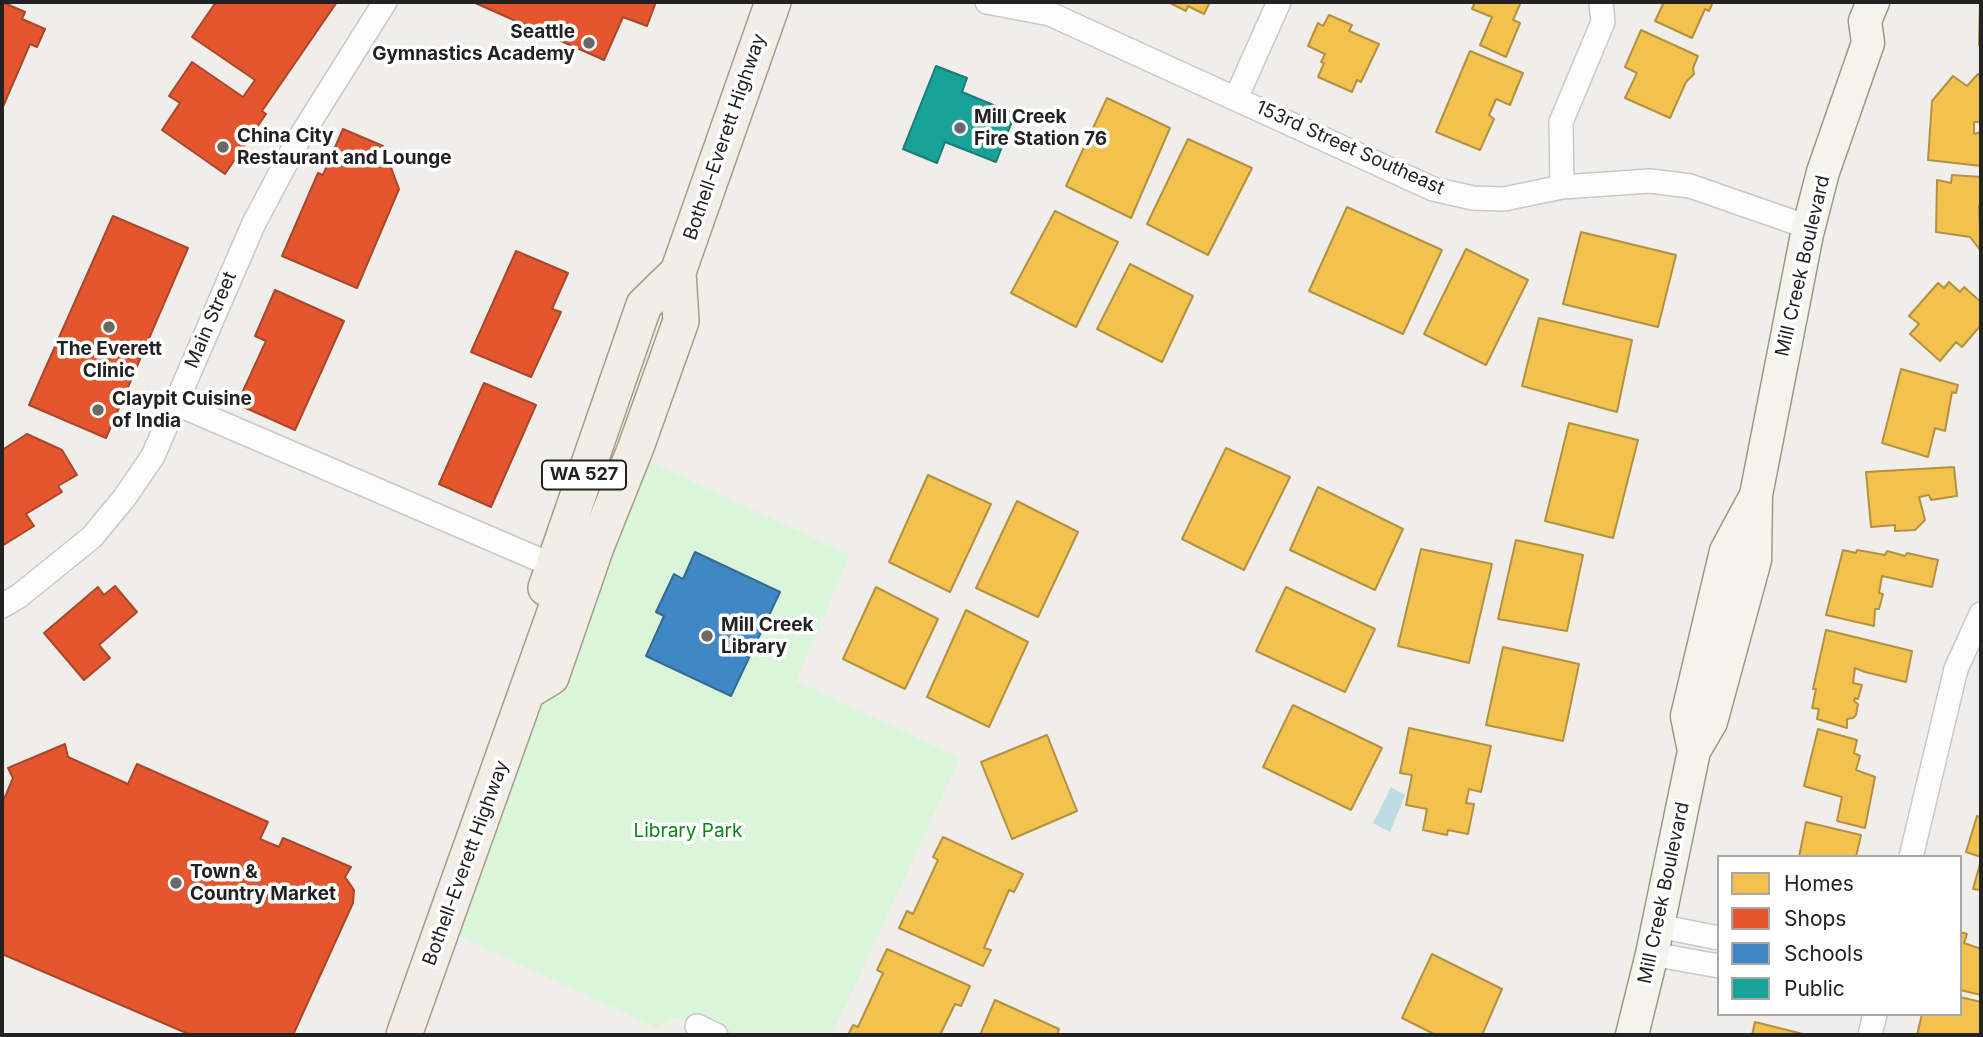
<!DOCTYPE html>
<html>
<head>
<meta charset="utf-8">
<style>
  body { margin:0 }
  #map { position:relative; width:1983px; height:1037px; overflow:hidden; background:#f0eeeb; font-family:Inter,sans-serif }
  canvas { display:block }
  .frame { position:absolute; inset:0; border:4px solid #222; pointer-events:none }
  .legend { position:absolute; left:1717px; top:855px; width:245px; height:161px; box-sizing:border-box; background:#fff; border:2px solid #a7a7a7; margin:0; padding:9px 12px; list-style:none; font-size:21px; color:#222 }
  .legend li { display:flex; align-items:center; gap:14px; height:35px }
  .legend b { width:35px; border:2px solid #a7a7a7 }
</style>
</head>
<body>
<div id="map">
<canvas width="1983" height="1037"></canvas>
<div class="frame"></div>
<ul class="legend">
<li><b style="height:19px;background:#f2c14e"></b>Homes</li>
<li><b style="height:19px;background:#e4572e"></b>Shops</li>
<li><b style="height:19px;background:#3f88c5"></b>Schools</li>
<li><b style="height:19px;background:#17a398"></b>Public</li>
</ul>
</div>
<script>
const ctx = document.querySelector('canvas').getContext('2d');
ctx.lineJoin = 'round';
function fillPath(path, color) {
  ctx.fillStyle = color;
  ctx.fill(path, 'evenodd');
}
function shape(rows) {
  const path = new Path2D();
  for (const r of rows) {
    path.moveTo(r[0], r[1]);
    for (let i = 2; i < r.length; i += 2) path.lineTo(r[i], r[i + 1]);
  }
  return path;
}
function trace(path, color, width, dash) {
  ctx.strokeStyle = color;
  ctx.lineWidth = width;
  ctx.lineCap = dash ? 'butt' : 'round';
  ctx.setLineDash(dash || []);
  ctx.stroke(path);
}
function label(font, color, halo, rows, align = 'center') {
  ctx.font = font + ' Inter,sans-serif';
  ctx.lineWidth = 7;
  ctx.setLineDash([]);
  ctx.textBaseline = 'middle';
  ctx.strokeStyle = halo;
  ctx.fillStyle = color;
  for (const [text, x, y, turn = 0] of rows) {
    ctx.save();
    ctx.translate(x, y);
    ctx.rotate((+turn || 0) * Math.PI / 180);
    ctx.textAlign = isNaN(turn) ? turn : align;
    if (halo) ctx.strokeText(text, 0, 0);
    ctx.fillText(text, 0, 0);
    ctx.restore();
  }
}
const park = shape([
  [642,458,850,555,796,681,960,758,832,1035,729,1035,704,1025,675,1017,657,1028,450,932,539,703]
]);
const water = shape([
  [1391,787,1405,795,1390,832,1373,823]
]);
const homes = shape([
  [1168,2,1210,2,1204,14,1188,6,1186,11,1168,2],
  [1475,2,1521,2,1513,20,1520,23,1506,57,1480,45,1492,17,1472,9,1475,2],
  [1664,2,1713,2,1709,11,1705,9,1692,38,1655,21,1664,2],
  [1980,2,1981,2,1981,45,1979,45,1980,2],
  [1329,15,1352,25,1349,31,1379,44,1361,82,1357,80,1352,92,1318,77,1324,63,1321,62,1325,54,1308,46,1318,23,1323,26,1329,15],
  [1641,30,1698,56,1693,68,1694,74,1686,82,1670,118,1625,98,1637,73,1625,67,1641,30],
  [1470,51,1523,73,1510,105,1496,99,1489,115,1494,119,1480,150,1436,132,1470,51],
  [1978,74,1981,76,1981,122,1974,122,1974,134,1981,132,1981,166,1928,160,1932,101,1953,76,1967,86,1978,74],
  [1107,98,1170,128,1131,218,1066,186,1107,98],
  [1188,139,1252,168,1208,255,1147,224,1188,139],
  [1952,175,1981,177,1981,206,1979,206,1981,251,1970,237,1936,232,1937,180,1951,183,1952,175],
  [1347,207,1442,250,1403,334,1309,291,1347,207],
  [1055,211,1118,242,1076,327,1011,293,1055,211],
  [1581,232,1676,255,1658,327,1563,304,1581,232],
  [1466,249,1528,280,1486,365,1424,334,1466,249],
  [1130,264,1193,296,1162,362,1097,329,1130,264],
  [1949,282,1960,292,1964,287,1981,302,1981,325,1962,347,1956,342,1940,361,1910,334,1919,324,1909,316,1938,283,1944,288,1949,282],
  [1539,318,1632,340,1617,412,1522,386,1539,318],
  [1901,369,1958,385,1956,393,1952,392,1945,431,1935,428,1928,457,1882,443,1901,369],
  [1569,423,1638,440,1613,538,1545,521,1569,423],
  [1226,448,1290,477,1244,570,1182,539,1226,448],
  [1954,467,1957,496,1931,500,1929,495,1919,497,1925,520,1915,530,1895,531,1895,525,1871,527,1866,472,1954,467],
  [928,475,991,504,950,592,889,562,928,475],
  [1318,487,1403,529,1375,590,1290,550,1318,487],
  [1017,501,1078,532,1038,617,976,588,1017,501],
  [1516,540,1583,555,1567,631,1498,619,1516,540],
  [1421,549,1492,564,1469,663,1398,646,1421,549],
  [1843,550,1856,553,1857,550,1885,555,1887,551,1905,556,1907,553,1938,560,1932,587,1882,576,1879,593,1883,594,1879,609,1875,609,1874,626,1826,615,1843,550],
  [876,587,938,619,905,689,843,659,876,587],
  [1286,587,1375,629,1345,692,1256,651,1286,587],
  [966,610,1028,642,989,727,927,697,966,610],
  [1826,630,1912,651,1906,682,1865,672,1855,668,1853,683,1862,685,1858,699,1855,698,1854,701,1858,704,1856,715,1853,718,1847,719,1847,728,1817,719,1819,709,1812,708,1816,689,1813,689,1826,630],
  [1503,647,1579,664,1563,741,1486,725,1503,647],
  [1293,705,1382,748,1351,810,1263,767,1293,705],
  [1409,728,1491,746,1481,792,1469,789,1466,803,1474,804,1468,834,1448,830,1447,835,1423,830,1427,809,1406,805,1412,775,1400,773,1409,728],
  [1818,729,1857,740,1854,753,1860,756,1856,770,1875,777,1865,828,1837,821,1842,797,1804,786,1818,729],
  [1047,735,1077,811,1012,839,981,762,1047,735],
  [1977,816,1981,817,1981,857,1966,852,1977,816],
  [1806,822,1861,835,1856,857,1799,857,1806,822],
  [943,837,1023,874,1014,892,1009,890,984,948,991,950,983,966,899,928,907,911,913,914,938,860,933,857,943,837],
  [1981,860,1981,890,1973,889,1981,860],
  [1960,932,1967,934,1964,943,1981,949,1981,995,1960,990,1960,932],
  [887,949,970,986,961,1006,955,1004,940,1035,848,1035,853,1025,858,1027,883,973,877,970,887,949],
  [1432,954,1502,989,1482,1035,1436,1035,1402,1018,1432,954],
  [1960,997,1981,1002,1981,1035,1917,1035,1922,1014,1960,1014,1960,997],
  [995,1000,1059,1029,1057,1035,980,1035,995,1000],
  [1755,1022,1803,1034,1803,1035,1752,1035,1755,1022]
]);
const shops = shape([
  [2,2,25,12,22,19,45,29,37,47,30,44,2,109,2,2],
  [216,2,337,2,262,111,266,114,225,174,162,130,180,103,169,96,192,62,243,97,255,80,192,37,216,2],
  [473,2,656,2,647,26,623,17,604,60,473,2],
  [343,129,383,146,399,189,357,288,282,256,318,173,323,175,343,129],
  [113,216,188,248,106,438,29,405,113,216],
  [516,251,568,273,552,309,561,312,531,377,471,352,516,251],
  [275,290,344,321,295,430,237,404,266,341,255,336,275,290],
  [484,383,536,405,491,507,439,484,484,383],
  [27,434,62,450,77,475,58,486,62,492,26,514,34,526,2,546,2,450,27,434],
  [115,586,137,612,99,645,110,658,84,680,44,633,98,587,104,595,115,586],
  [65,744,68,757,128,784,137,764,268,822,260,839,279,847,283,838,351,867,345,877,354,890,353,903,293,1035,191,1035,2,954,2,804,13,778,8,768,65,744]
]);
const schools = shape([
  [695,552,780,592,731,696,646,656,664,616,656,612,674,574,683,579,695,552]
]);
const public = shape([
  [936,66,967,78,962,92,1015,114,996,162,945,142,937,163,903,149,936,66]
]);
const street = shape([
  [987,2,1050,14,1433,189,1473,198,1504,199,1562,187,1650,181,1690,186,1808,227],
  [1236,98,1279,2],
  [1562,187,1561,122,1603,22,1601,2],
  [177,404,554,566],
  [2,606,19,596,92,537,125,497,153,456,254,223,297,142,385,2],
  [1911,857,1956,669,1981,614],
  [1658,926,1719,938],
  [1652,954,1719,966],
  [697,1026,716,1035],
  [1870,1035,1875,1014]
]);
const secondary = shape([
  [1694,751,1687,716,1726,551,1754,499],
  [1632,1035,1652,954,1694,751,1711,722,1755,560,1756,495,1807,234,1823,172,1868,43,1865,21,1873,2]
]);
const primary = shape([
  [546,588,644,305,678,272],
  [528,691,551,677,596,547,636,447,681,321,678,272,773,2],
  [404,1035,559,601,560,593,554,566]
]);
const markers = [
  [589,43,7,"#6a6968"],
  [960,128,7,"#6a6968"],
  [223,147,7,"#6a6968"],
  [109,327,7,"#6a6968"],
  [98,410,7,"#6a6968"],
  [707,636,7,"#6a6968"],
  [176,883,7,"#6a6968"]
];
const shields = [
  [584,475,84]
];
const shieldNames = [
  ["WA 527",584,475]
];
const poiNames = [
  ["Seattle",575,32,"right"],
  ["Gymnastics Academy",575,54,"right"],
  ["Mill Creek",974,117],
  ["Fire Station 76",974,139],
  ["China City",237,136],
  ["Restaurant and Lounge",237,158],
  ["The Everett",109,349,"center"],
  ["Clinic",109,371,"center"],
  ["Claypit Cuisine",112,399],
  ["of India",112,421],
  ["Mill Creek",721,625],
  ["Library",721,647],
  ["Town &",190,872],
  ["Country Market",190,894]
];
const streetNames = [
  ["Bothell-Everett Highway",725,137,-71],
  ["153rd Street Southeast",1350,148,24],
  ["Mill Creek Boulevard",1803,266,-77],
  ["Main Street",211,320,-67],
  ["Bothell-Everett Highway",466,863,-70],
  ["Mill Creek Boulevard",1664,893,-78]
];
const parkNames = [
  ["Library Park",688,831]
];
fillPath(park, '#daf5da');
fillPath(water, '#bfdbe3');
fillPath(homes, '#f2c14e');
trace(homes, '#b49141', 2);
fillPath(shops, '#e4572e');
trace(shops, '#aa472a', 2);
fillPath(schools, '#3f88c5');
trace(schools, '#366994', 2);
fillPath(public, '#17a398');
trace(public, '#1a7c75', 2);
trace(street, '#c9c8c7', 26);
trace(secondary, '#999a82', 35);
trace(primary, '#a79c86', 38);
trace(street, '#fdfcfc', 23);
trace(secondary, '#f4f4ed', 32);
trace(primary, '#f3ede7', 35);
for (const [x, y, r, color] of markers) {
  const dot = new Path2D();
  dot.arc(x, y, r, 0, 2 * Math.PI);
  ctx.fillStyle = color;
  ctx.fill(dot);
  trace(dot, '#fff', 2.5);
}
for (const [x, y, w] of shields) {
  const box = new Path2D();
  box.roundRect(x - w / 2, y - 14.5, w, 29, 5);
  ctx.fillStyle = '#fff';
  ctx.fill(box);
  trace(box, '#222', 2);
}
label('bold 18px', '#222', null, shieldNames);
label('bold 19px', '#222', '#fff', poiNames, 'left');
label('19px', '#222', '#fff', streetNames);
label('19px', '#0c8416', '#fff', parkNames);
</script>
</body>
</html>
